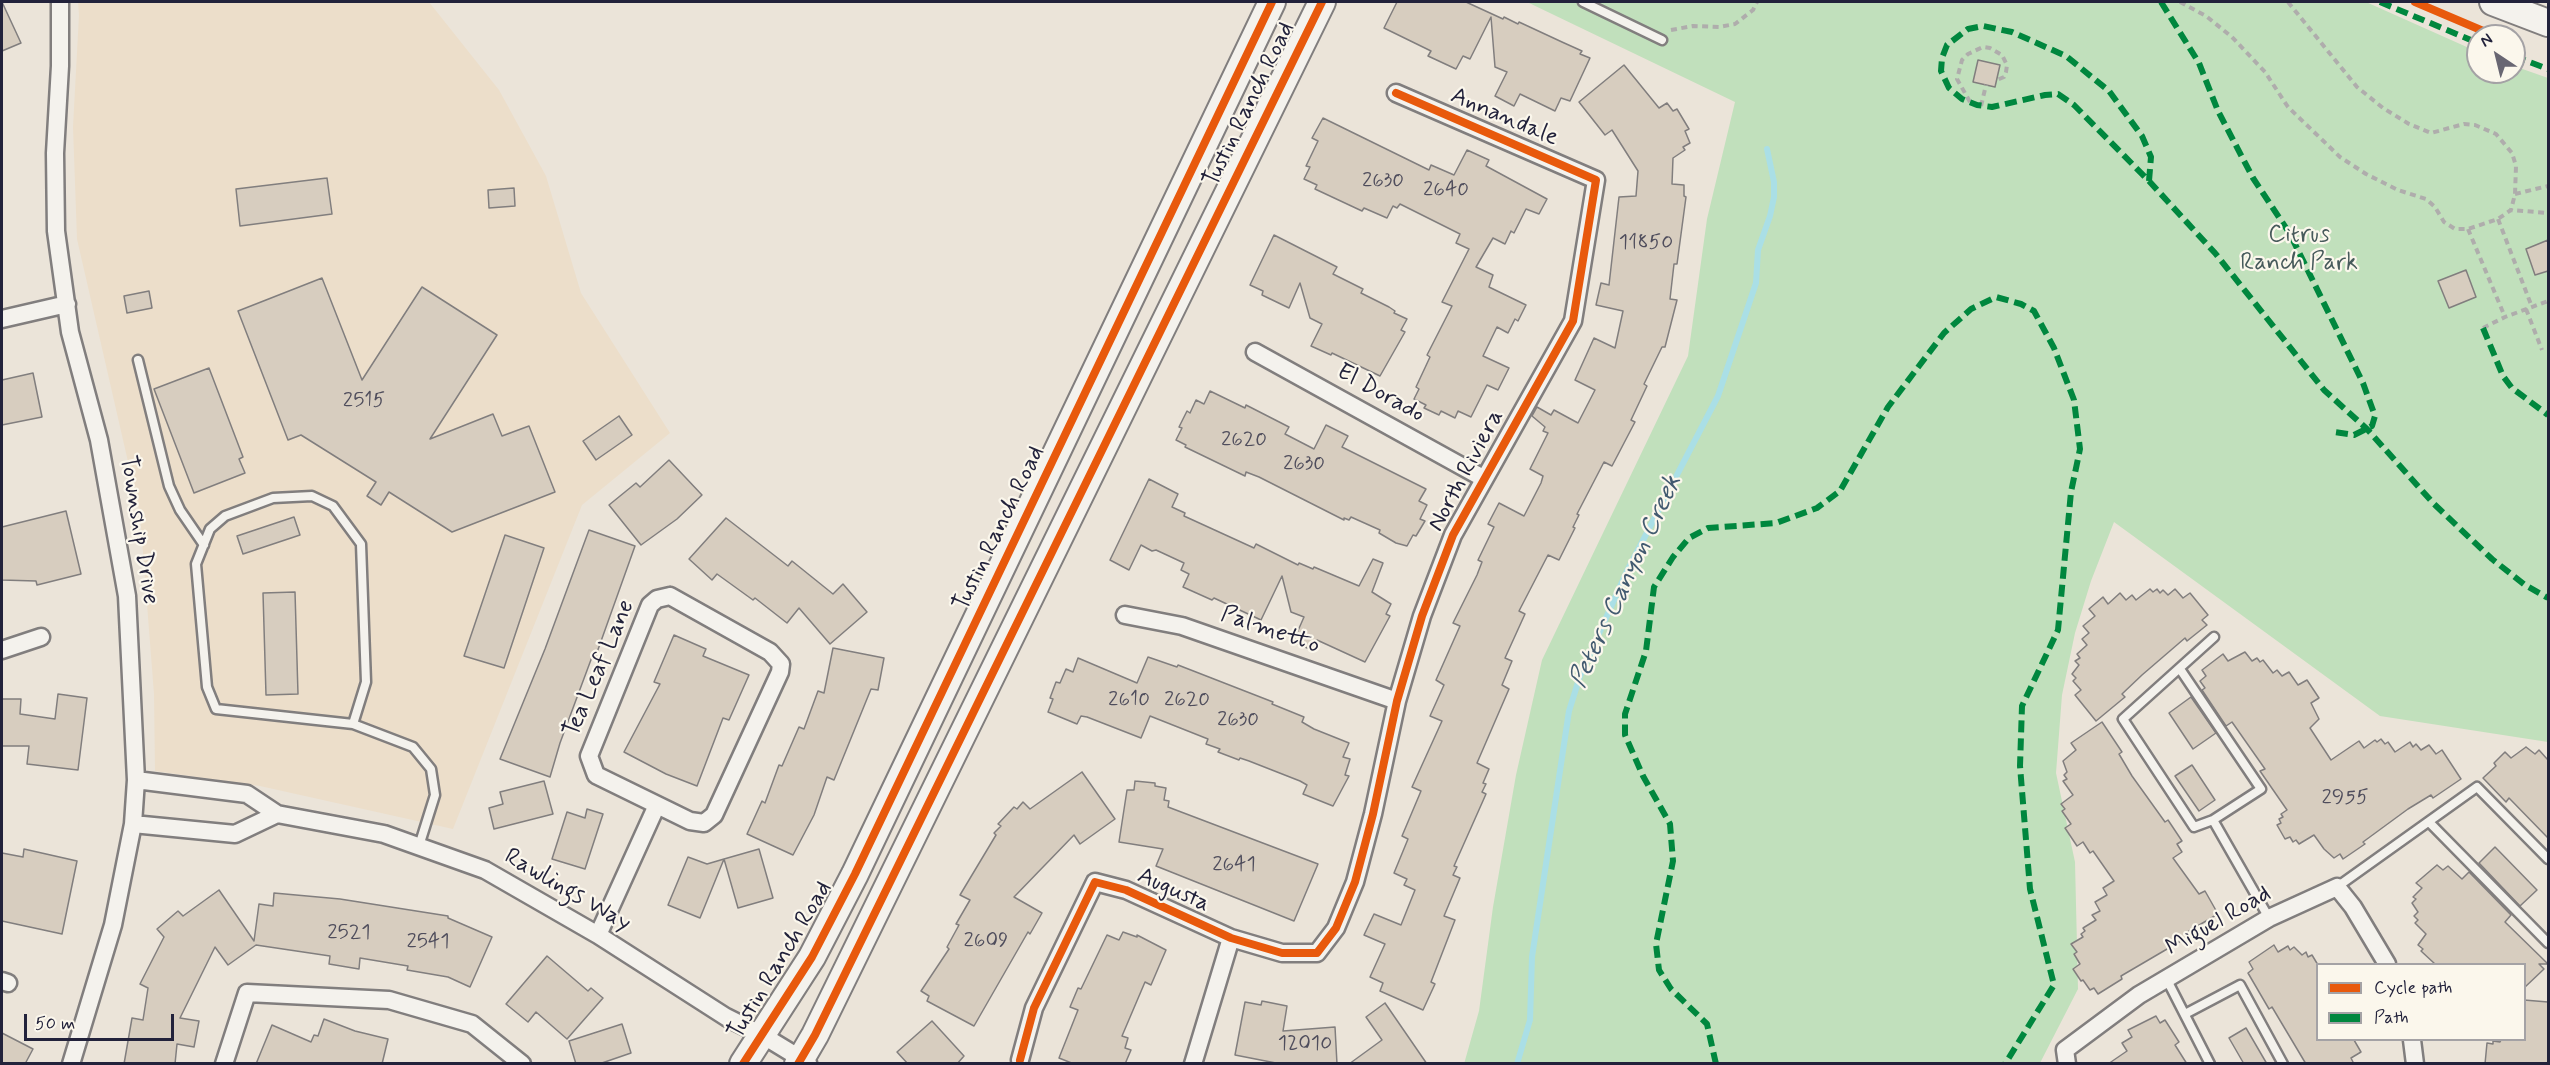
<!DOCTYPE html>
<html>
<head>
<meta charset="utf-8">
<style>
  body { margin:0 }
  #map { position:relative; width:2550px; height:1065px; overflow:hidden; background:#ebe4d9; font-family:Mynerve,sans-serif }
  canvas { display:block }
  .frame { position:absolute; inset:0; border:3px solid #22223b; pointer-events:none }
  .legend { position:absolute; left:2316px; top:963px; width:210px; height:78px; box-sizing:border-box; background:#fbf7ec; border:2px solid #a4a2a5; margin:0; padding:8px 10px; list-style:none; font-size:18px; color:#22223b }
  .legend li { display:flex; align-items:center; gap:12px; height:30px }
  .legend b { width:30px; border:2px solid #a4a2a5 }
  .north { position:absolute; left:2466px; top:24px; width:60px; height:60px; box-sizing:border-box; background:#fbf7ec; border:2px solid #a4a2a5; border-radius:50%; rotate:325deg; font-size:16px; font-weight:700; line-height:24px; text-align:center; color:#22223b }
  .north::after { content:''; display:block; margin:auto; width:21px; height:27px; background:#686672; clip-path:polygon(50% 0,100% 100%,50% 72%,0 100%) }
  .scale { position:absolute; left:24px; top:1014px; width:150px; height:27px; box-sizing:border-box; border:3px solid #22223b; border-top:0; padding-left:8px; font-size:18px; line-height:21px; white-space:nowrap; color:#22223b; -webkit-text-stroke:4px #fbf7ec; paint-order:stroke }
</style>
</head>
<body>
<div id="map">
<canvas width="2550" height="1065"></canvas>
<div class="frame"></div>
<ul class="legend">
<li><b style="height:8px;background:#e8590c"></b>Cycle path</li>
<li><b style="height:8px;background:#00873e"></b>Path</li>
</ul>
<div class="north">N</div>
<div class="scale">50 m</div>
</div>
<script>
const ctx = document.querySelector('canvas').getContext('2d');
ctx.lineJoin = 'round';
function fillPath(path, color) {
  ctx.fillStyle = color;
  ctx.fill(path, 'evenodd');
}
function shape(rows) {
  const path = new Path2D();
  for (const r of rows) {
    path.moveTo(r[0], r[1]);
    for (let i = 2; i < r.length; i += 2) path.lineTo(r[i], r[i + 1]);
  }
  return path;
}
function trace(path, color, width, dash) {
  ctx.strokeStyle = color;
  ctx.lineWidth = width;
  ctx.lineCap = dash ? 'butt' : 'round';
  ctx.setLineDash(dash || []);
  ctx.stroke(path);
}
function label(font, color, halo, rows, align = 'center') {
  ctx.font = font + ' Mynerve,sans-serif';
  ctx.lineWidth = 4.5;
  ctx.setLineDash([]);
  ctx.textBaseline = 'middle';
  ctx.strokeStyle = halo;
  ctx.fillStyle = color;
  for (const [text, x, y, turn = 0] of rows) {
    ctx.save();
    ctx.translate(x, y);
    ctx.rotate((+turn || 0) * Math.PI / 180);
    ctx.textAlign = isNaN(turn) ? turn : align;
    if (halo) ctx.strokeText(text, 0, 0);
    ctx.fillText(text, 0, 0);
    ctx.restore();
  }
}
const built = shape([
  [78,2,429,2,499,90,546,176,581,293,670,433,582,505,453,829,260,786,155,771,154,694,140,514,77,239,73,127,79,15]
]);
const green = shape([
  [1527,2,2366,2,2478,52,2478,72,2514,72,2514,66,2548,78,2548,742,2380,716,2114,522,2091,581,2075,633,2062,695,2056,773,2075,862,2078,989,2040,1063,1464,1064,1479,1011,1493,907,1516,775,1542,660,1688,356,1707,219,1735,102]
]);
const stream = shape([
  [1517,1064,1530,1020,1532,957,1569,711,1580,676,1627,571,1718,396,1756,283,1758,250,1770,216,1774,197,1774,182,1767,149]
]);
const building = shape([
  [2,2,21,43,2,51,2,2],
  [1397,2,1466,2,1503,19,1504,17,1518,24,1519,22,1562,42,1582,51,1580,54,1590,58,1570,101,1561,98,1555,111,1520,94,1514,106,1495,96,1507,72,1495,67,1491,17,1470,59,1463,56,1456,69,1428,56,1431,51,1384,28,1397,2],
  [1978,60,2000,65,1995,87,1973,82,1978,60],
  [1624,65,1659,108,1667,103,1673,111,1677,109,1689,129,1685,131,1690,143,1683,147,1685,150,1673,158,1672,184,1684,185,1684,196,1686,197,1677,264,1674,264,1670,299,1677,300,1665,347,1662,347,1644,384,1647,386,1631,420,1635,422,1612,466,1604,462,1577,514,1579,515,1573,527,1575,528,1559,560,1548,555,1519,611,1525,614,1505,658,1512,661,1502,685,1509,689,1477,763,1489,769,1483,783,1486,784,1482,792,1486,794,1454,866,1457,867,1453,875,1460,878,1444,916,1455,920,1431,982,1435,984,1423,1010,1380,991,1383,983,1370,977,1385,944,1364,935,1374,914,1401,925,1415,890,1404,885,1407,879,1394,873,1408,839,1402,836,1421,791,1412,787,1442,721,1430,716,1444,685,1436,680,1460,626,1453,623,1477,575,1482,562,1478,560,1494,527,1488,524,1499,503,1524,516,1541,483,1543,476,1530,469,1548,433,1543,431,1545,427,1532,416,1537,407,1551,415,1554,410,1578,423,1595,390,1575,380,1594,338,1615,348,1623,311,1596,305,1601,283,1609,285,1619,197,1636,196,1638,171,1612,130,1605,135,1579,102,1624,65],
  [1323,118,1429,170,1431,165,1454,175,1467,150,1489,160,1486,166,1547,199,1539,214,1526,209,1514,233,1511,231,1505,244,1493,238,1476,267,1493,275,1489,287,1526,305,1518,321,1515,319,1508,333,1497,327,1483,356,1509,368,1498,390,1487,385,1471,417,1458,411,1455,418,1441,411,1439,415,1424,408,1426,405,1414,399,1419,389,1416,387,1430,357,1427,355,1452,306,1442,302,1469,249,1456,243,1460,234,1400,204,1397,208,1393,206,1387,218,1364,208,1362,211,1315,189,1317,185,1304,179,1310,167,1306,166,1318,141,1312,138,1323,118],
  [327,178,332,214,240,226,236,189,327,178],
  [514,188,515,206,489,208,488,190,514,188],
  [1274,235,1337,267,1333,274,1363,289,1361,293,1389,307,1395,311,1394,313,1407,319,1401,330,1405,332,1380,376,1332,353,1331,355,1311,346,1322,324,1310,318,1300,283,1289,308,1262,295,1263,291,1250,285,1274,235],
  [2548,240,2548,271,2535,275,2526,249,2548,240],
  [2466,270,2476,297,2449,308,2438,281,2466,270],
  [322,278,362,380,422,287,497,335,430,439,493,414,502,436,529,426,555,492,452,532,389,492,381,505,367,496,376,482,301,435,288,440,238,311,322,278],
  [149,291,152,308,127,313,124,296,149,291],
  [209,368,243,457,239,459,245,473,194,493,154,389,209,368],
  [33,373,42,417,2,425,2,380,33,373],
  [1210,391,1245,408,1246,405,1289,427,1285,434,1314,449,1326,425,1348,436,1342,447,1426,489,1419,501,1427,505,1420,519,1425,521,1416,536,1413,535,1407,546,1396,543,1379,533,1380,530,1351,517,1349,520,1344,518,1344,520,1259,477,1246,472,1245,476,1185,447,1186,445,1176,440,1182,428,1179,427,1187,411,1190,413,1196,400,1204,404,1210,391],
  [619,416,632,435,596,460,583,441,619,416],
  [669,460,702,495,677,519,641,545,609,505,636,483,640,487,669,460],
  [1149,479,1178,494,1172,507,1185,513,1184,516,1254,548,1256,544,1298,565,1299,563,1313,569,1314,567,1359,586,1373,559,1383,563,1372,592,1391,604,1386,614,1390,616,1365,662,1317,640,1312,650,1293,642,1304,617,1291,612,1282,576,1261,620,1214,598,1212,600,1183,587,1189,574,1181,570,1184,563,1156,550,1152,551,1141,545,1129,570,1110,560,1149,479],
  [66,511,81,574,37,585,36,581,2,580,2,527,66,511],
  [294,517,300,535,243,554,237,536,294,517],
  [726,518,788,566,792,561,833,594,843,584,867,612,830,644,799,608,787,623,755,598,753,600,717,574,712,580,689,559,726,518],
  [589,530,635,546,595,658,592,657,560,743,550,777,500,759,545,649,589,530],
  [505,535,544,548,504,668,464,656,505,535],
  [2150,589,2153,592,2157,589,2160,593,2163,590,2168,595,2175,589,2183,598,2190,593,2208,615,2202,620,2207,625,2187,641,2185,638,2142,675,2122,694,2125,697,2096,721,2075,695,2081,690,2073,681,2076,678,2072,674,2079,665,2075,661,2080,658,2077,654,2087,645,2082,639,2089,633,2083,626,2095,616,2089,609,2103,597,2108,604,2120,593,2126,600,2132,595,2136,600,2150,589],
  [295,592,298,694,266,695,263,593,295,592],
  [674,635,706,649,703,656,749,675,729,720,723,718,697,786,666,774,624,752,660,684,654,682,674,635],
  [833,648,884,658,878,690,871,689,834,780,827,777,814,815,793,855,747,834,762,801,765,803,779,765,782,766,799,727,804,729,818,691,824,693,833,648],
  [2245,652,2252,661,2257,658,2260,662,2263,660,2273,673,2277,670,2282,676,2289,672,2298,685,2307,680,2319,698,2311,703,2319,719,2310,728,2331,760,2359,741,2364,748,2375,740,2377,742,2381,739,2385,744,2388,742,2395,752,2410,742,2413,747,2416,744,2421,750,2429,745,2436,754,2442,750,2461,779,2433,798,2431,795,2408,809,2363,842,2365,844,2343,859,2340,854,2334,858,2324,849,2314,835,2299,844,2296,840,2293,842,2290,837,2285,839,2277,825,2281,823,2279,819,2283,817,2281,814,2287,810,2260,771,2265,769,2232,722,2226,726,2202,690,2205,688,2200,681,2206,676,2202,670,2223,654,2228,661,2245,652],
  [1148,657,1177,667,1178,665,1273,702,1272,704,1304,717,1302,722,1314,729,1349,743,1343,757,1350,759,1345,775,1349,776,1333,806,1303,794,1307,785,1300,781,1249,761,1240,758,1239,760,1218,752,1220,749,1206,744,1208,739,1150,716,1141,738,1087,717,1081,716,1077,724,1048,712,1053,699,1050,698,1056,682,1060,683,1066,669,1073,672,1078,658,1137,683,1148,657],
  [58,694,87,698,78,770,27,764,29,746,2,746,2,699,21,699,20,714,55,719,58,694],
  [2191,697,2216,733,2193,749,2169,713,2191,697],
  [2102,722,2122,752,2119,754,2132,776,2165,822,2168,820,2182,841,2177,844,2182,852,2173,858,2199,894,2205,891,2218,914,2189,931,2191,935,2121,976,2122,979,2098,994,2094,988,2090,990,2083,980,2081,981,2073,969,2080,964,2074,954,2077,952,2071,944,2083,937,2081,934,2085,931,2083,928,2096,920,2092,915,2100,911,2095,902,2107,895,2103,888,2114,881,2093,851,2090,853,2083,842,2077,846,2065,828,2071,824,2062,811,2065,809,2061,804,2073,795,2063,781,2067,779,2064,775,2067,772,2063,761,2076,750,2071,743,2102,722],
  [2526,747,2535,754,2539,750,2548,760,2548,838,2509,798,2506,802,2483,778,2496,766,2494,763,2505,752,2511,758,2526,747],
  [2192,765,2215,800,2199,811,2175,776,2192,765],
  [1082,772,1115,819,1080,844,1074,835,1014,897,1042,913,1030,934,1028,932,974,1026,927,1001,929,996,921,991,949,949,947,947,959,925,956,924,970,900,960,895,996,835,994,833,1001,826,998,824,1014,807,1017,809,1023,802,1030,809,1082,772],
  [544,781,553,814,494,829,489,808,503,804,500,792,544,781],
  [1135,781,1155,783,1155,786,1166,788,1164,800,1169,801,1168,807,1318,864,1294,921,1156,866,1163,849,1119,842,1127,790,1134,790,1135,781],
  [587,809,603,814,585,869,552,859,567,812,585,818,587,809],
  [2495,847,2537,890,2520,906,2479,863,2495,847],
  [24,849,77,861,62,934,2,921,2,853,23,857,24,849],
  [759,849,773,898,738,908,724,859,759,849],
  [688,857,707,864,724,859,700,918,668,905,688,857],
  [2437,865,2443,870,2448,866,2462,879,2469,872,2511,915,2505,922,2548,964,2539,964,2544,969,2524,988,2524,964,2435,964,2421,951,2423,949,2418,945,2426,934,2415,923,2418,920,2414,916,2418,912,2412,903,2416,899,2413,897,2422,888,2416,883,2437,865],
  [219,890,254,941,259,904,273,906,274,893,340,899,448,916,448,918,492,937,470,987,448,977,407,970,408,966,360,958,359,969,329,964,330,956,256,945,228,965,215,947,180,1018,199,1021,194,1047,177,1044,175,1064,124,1064,132,1018,143,1020,148,988,140,984,164,937,157,929,178,911,183,916,219,890],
  [1123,932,1137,937,1137,935,1166,950,1151,985,1145,982,1122,1036,1128,1038,1125,1048,1131,1050,1125,1064,1074,1064,1059,1058,1078,1010,1070,1007,1078,988,1081,989,1107,935,1119,940,1123,932],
  [2274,945,2278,952,2288,946,2290,950,2294,947,2302,955,2306,952,2308,957,2312,955,2318,965,2318,1040,2354,1040,2361,1052,2351,1058,2354,1064,2306,1064,2272,1007,2269,1009,2248,973,2253,969,2249,962,2274,945],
  [547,956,588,991,591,988,603,998,567,1039,536,1012,528,1022,506,1004,547,956],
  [2524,1000,2548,1002,2548,1064,2485,1064,2487,1043,2493,1044,2493,1041,2500,1042,2501,1040,2524,1040,2524,1000],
  [1262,1001,1287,1006,1283,1031,1335,1027,1337,1064,1281,1064,1235,1055,1245,1002,1261,1005,1262,1001],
  [1385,1003,1427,1064,1349,1064,1382,1040,1366,1017,1385,1003],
  [2156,1016,2160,1023,2165,1020,2179,1042,2175,1045,2187,1064,2108,1064,2127,1051,2122,1043,2132,1037,2128,1030,2156,1016],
  [324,1019,355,1031,388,1039,382,1064,256,1064,272,1025,311,1042,314,1035,318,1036,324,1019],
  [932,1021,964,1056,957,1064,908,1064,897,1052,932,1021],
  [622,1024,631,1053,599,1064,576,1064,569,1041,622,1024],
  [2246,1028,2267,1064,2244,1064,2229,1038,2246,1028],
  [2,1033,33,1049,25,1064,2,1064,2,1033]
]);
const path = shape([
  [2180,2,2206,16,2232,37,2265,72,2288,107,2340,157,2366,174,2398,190,2426,199,2435,207,2444,222,2455,229,2468,229,2498,219,2511,210,2548,213],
  [2288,2,2357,87,2383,108,2409,124,2431,133,2464,124,2475,125,2496,134,2512,153,2516,166,2515,194,2511,210],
  [1671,30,1693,26,1719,27,1735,24,1753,10,1757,2],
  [1970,102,1957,79,1962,60,1968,54,1983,47,1990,48,2002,55,2007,65,2006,72,2004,77,1997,80],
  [1981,106,1986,85],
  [2515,194,2548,186],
  [2498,219,2532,307],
  [2468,229,2505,317],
  [2526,309,2542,350],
  [2483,328,2505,317,2548,301]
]);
const lane = shape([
  [1583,2,1662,40],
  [138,360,169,486,180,510,204,545],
  [2214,637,2123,719,2194,827,2213,820,2269,918],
  [2180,669,2261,789,2213,820],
  [353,724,366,682,361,544,333,506,312,496,273,498,225,516,210,529,196,564,207,687,216,709,353,724,413,747,431,769,435,795,419,846],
  [2429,822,2548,943],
  [2337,887,2477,787,2548,859],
  [2167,980,2210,1064],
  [2185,1014,2240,985,2283,1064]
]);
const street = shape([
  [60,2,60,66,55,153,56,231,70,332,99,440,127,596,136,780,133,824,113,925,71,1064],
  [2,319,67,304],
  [1255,352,1483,478],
  [670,596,770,652,781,664,780,672,714,815,704,823,690,821,596,775,589,756,650,605,657,599,670,596],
  [1125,615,1182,626,1397,701],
  [2,650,41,637],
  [136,780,247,794,277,814,384,834,485,870,598,935,726,1017,762,1035,808,1063],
  [133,824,235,834,277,814],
  [598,935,657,805],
  [2,981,8,983],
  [2412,1040,2415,1064],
  [1020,1060,1034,1008,1095,882,1126,890,1231,938,1282,953,1317,953,1336,928,1355,882,1373,814,1397,701,1422,616,1453,535,1573,321,1596,180,1396,93],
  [224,1064,247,993,389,1000,472,1024,522,1064],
  [1193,1064,1231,938],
  [2067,1064,2065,1050,2139,995,2269,918,2337,887,2353,907,2387,964]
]);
const primary = shape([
  [2493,2,2548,23],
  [743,1064,812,957,855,874,1272,2],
  [798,1064,815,1035,1322,2]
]);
const quiet = shape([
  [2161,2,2199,63,2218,111,2253,178,2290,234,2363,383,2375,416,2372,426,2354,435,2334,432],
  [2380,2,2478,43],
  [2514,56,2548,69],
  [2149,181,2151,157,2142,136,2109,91,2066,56,2012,32,1983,26,1968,29,1947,45,1942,58,1941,71,1949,88,1962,99,1977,105,1992,107,2045,95,2058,94,2074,105,2149,181,2215,253,2324,390,2367,429,2434,504,2492,559,2525,585,2548,598],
  [2483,328,2503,376,2512,388,2548,415],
  [1716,1064,1707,1024,1671,989,1659,970,1656,944,1673,861,1670,824,1643,776,1625,735,1625,714,1646,651,1654,587,1673,557,1689,538,1708,528,1776,523,1817,508,1840,491,1888,407,1944,333,1971,309,1996,297,2021,304,2034,311,2054,348,2074,400,2080,449,2071,492,2058,630,2022,706,2020,766,2030,889,2054,985,2005,1064]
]);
const cycleway = shape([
  [2415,2,2495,36],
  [1020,1060,1034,1008,1095,882,1126,890,1231,938,1282,953,1317,953,1336,928,1355,882,1373,814,1397,701,1422,616,1453,535,1573,321,1596,180,1396,93],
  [743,1064,812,957,855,874,1272,2],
  [798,1064,815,1035,1322,2]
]);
const numberNames = [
  ["2630",1383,182],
  ["2640",1446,191],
  ["11850",1646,244],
  ["2515",364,402],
  ["2620",1244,441],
  ["2630",1304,465],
  ["2610",1129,701],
  ["2620",1187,701],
  ["2630",1238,721],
  ["2955",2345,799],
  ["2641",1234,866],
  ["2521",349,934],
  ["2609",986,942],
  ["2541",428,943],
  ["12010",1305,1045]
];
const streetNames = [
  ["Tustin Ranch Road",1250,105,-64],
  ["Annandale",1504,118,23],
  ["El Dorado",1380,394,29],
  ["North Riviera",1467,471,-62],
  ["Tustin Ranch Road",1000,529,-64],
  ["Township Drive",138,530,81],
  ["Palmetto",1270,631,19],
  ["Tea Leaf Lane",600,669,-67],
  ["Rawlings Way",567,891,30],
  ["Augusta",1173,891,24],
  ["Miguel Road",2219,922,-30],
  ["Tustin Ranch Road",781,961,-59]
];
const parkNames = [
  ["Citrus",2299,236],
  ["Ranch Park",2299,264]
];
const waterNames = [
  ["Peters Canyon Creek",1627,582,-65]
];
fillPath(built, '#ecdeca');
fillPath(green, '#c1e0bc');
trace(stream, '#aadfe6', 6);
fillPath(building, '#d7cdbf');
trace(building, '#817e7e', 1.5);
trace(lane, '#817e7e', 13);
trace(street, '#817e7e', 21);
trace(primary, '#817e7e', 30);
trace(path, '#afadac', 4, [6, 4.5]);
trace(lane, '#f4f2ed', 8);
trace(street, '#f4f2ed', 16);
trace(primary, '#f4f2ed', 26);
trace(quiet, '#00873e', 6, [12, 6]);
trace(cycleway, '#e8590c', 8);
label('21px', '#4f4d5c', null, numberNames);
label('24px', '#22223b', '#fbf7ec', streetNames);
label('24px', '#475a5b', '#fbf7ec', parkNames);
label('italic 26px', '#425a70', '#fbf7ec', waterNames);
</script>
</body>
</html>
